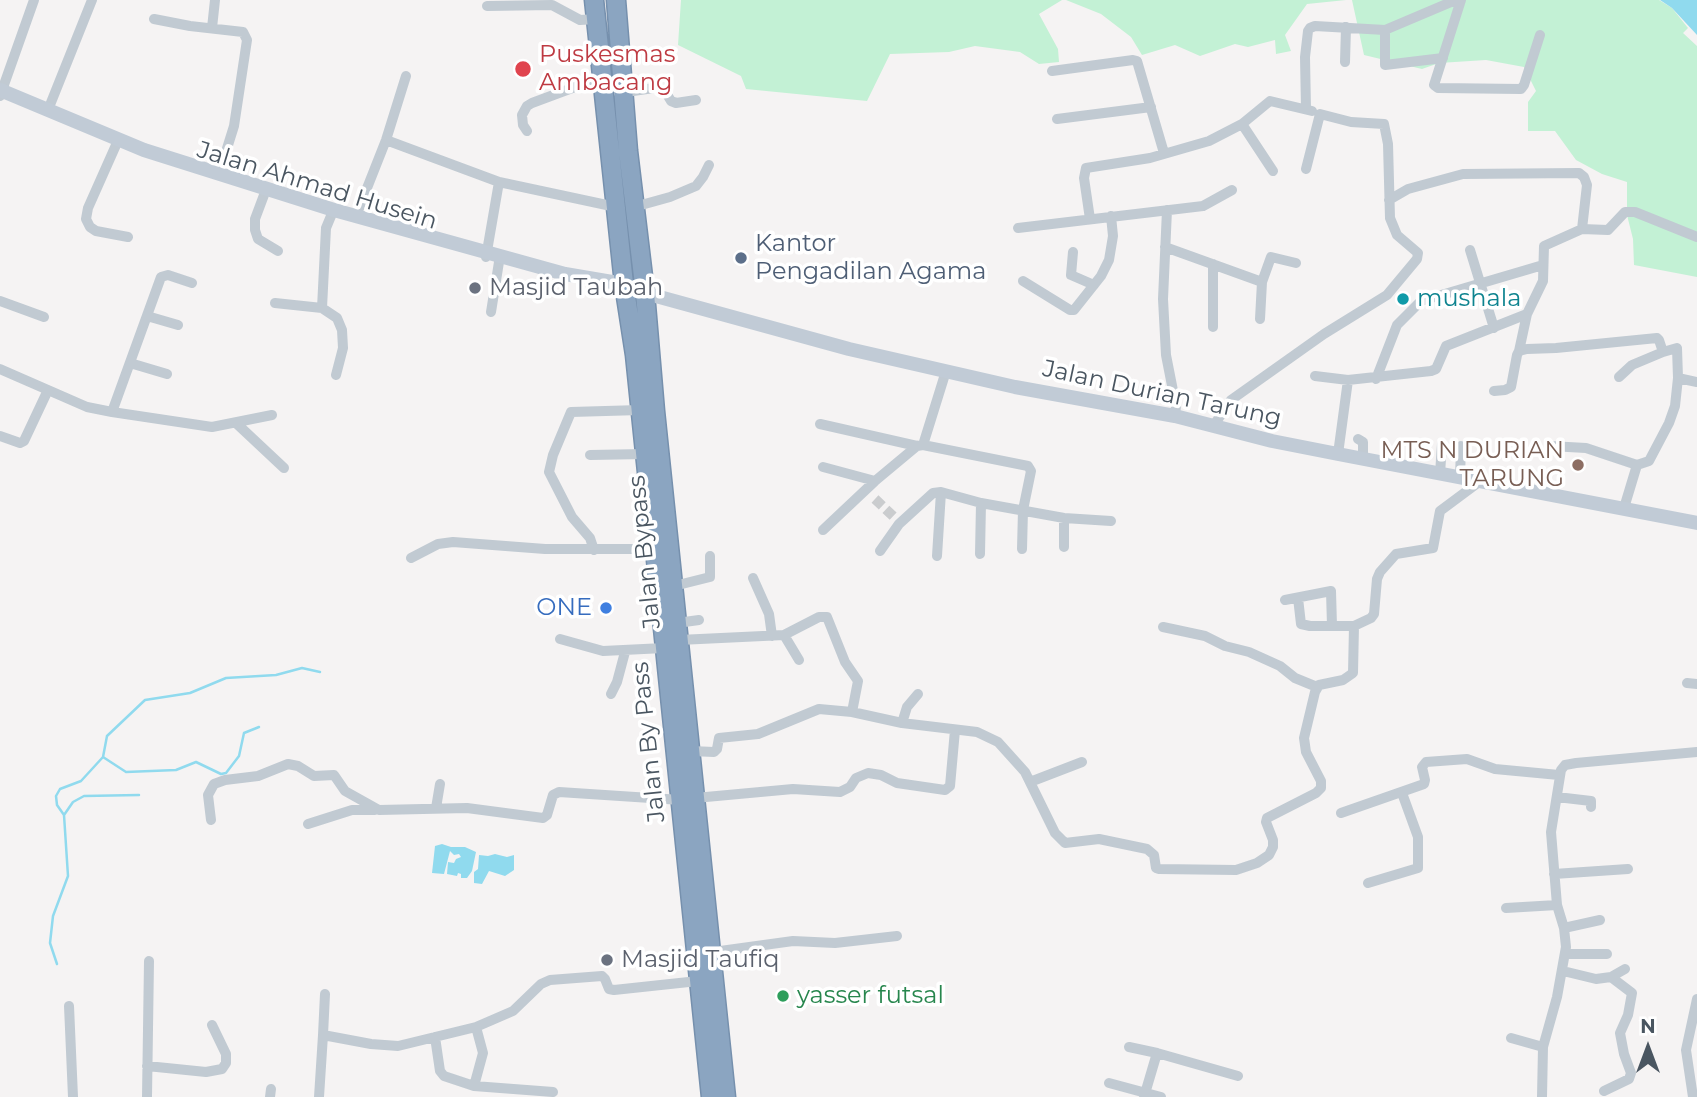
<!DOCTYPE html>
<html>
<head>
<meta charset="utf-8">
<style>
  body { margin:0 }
  #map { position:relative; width:1697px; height:1097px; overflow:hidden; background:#f5f3f3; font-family:Montserrat,sans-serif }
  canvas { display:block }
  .north { position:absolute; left:1613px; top:1013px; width:70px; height:70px; -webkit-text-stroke:5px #fff; paint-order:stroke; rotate:0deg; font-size:19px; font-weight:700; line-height:28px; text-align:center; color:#4a5661 }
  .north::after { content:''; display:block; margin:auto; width:24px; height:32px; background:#4a5661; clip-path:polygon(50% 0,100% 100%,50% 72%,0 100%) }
</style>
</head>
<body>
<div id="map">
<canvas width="1697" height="1097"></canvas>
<div class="north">N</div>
</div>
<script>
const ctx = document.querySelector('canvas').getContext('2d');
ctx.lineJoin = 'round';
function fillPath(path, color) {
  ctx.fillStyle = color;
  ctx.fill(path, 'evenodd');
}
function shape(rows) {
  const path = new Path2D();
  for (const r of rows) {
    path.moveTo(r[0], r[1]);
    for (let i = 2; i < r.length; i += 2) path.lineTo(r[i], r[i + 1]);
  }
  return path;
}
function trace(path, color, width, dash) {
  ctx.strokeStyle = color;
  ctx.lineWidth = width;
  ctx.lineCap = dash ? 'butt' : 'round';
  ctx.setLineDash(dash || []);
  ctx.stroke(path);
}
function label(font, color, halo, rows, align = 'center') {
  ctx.font = font + ' Montserrat,sans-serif';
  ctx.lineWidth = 7;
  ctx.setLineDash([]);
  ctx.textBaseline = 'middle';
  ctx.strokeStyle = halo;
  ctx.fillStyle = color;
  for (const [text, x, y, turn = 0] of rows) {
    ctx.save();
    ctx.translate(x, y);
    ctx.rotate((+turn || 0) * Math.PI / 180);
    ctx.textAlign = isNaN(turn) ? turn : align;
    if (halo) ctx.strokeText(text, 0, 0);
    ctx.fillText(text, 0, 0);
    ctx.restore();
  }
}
const green = shape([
  [681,0,1062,0,1039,14,1058,49,1059,62,1039,64,1020,52,975,46,949,52,890,54,867,101,746,89,741,76,678,45],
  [1066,0,1346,0,1307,4,1285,35,1291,51,1276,54,1275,40,1248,47,1235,44,1200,56,1175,45,1142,55,1131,37,1101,14],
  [1352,0,1659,0,1672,8,1688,28,1683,33,1697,46,1697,277,1634,265,1633,239,1627,215,1627,182,1602,174,1576,160,1555,131,1528,131,1528,102,1536,91,1524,67,1486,60,1439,63,1422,69,1364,55]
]);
const water = shape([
  [1660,0,1697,0,1697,35,1672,8],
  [442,844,451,847,465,847,476,852,472,871,467,878,461,878,461,874,458,873,457,876,447,874,448,862,454,863,456,859,461,857,459,854,454,855,450,851,444,874,432,873,435,846],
  [495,854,507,857,514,855,514,870,505,876,489,871,482,884,474,883,474,872,478,869,479,855,488,856]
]);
const stream = shape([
  [103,757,126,772,176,770,196,762,221,774,226,773,239,756,244,733,259,727],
  [64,815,57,805,56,796,60,789,81,781,103,757,107,736,145,700,190,693,226,678,276,675,302,668,320,672],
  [57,964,50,943,53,916,68,876,64,815,73,802,84,796,139,795]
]);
const streetTunnel = shape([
  [875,499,894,517]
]);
const street = shape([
  [1461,0,1434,85,1438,88,1521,89,1524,85,1540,35],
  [487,6,552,5,580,20,596,19],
  [154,19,190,26,243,32,247,40,234,126,219,174],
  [212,28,215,0],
  [1385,30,1385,65,1443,58],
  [1345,62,1346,27],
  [1052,71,1133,60,1137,61,1164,153],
  [619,93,654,88,665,91,671,101,676,103,696,100],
  [0,96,34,0],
  [1306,109,1305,57,1308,31,1310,28,1315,26,1385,30,1456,0],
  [48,110,92,0],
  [1057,119,1151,107],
  [1242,124,1270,101,1312,111],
  [527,131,523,125,522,115,527,106,532,103,575,87,604,84],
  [386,140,499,182,616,207],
  [116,145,88,208,86,219,90,227,96,231,128,237],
  [264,195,255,219,255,230,258,239,278,251],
  [1389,200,1408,189,1463,174,1579,173,1584,177,1587,185,1582,229,1544,246,1543,281,1527,314,1519,351],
  [634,207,670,197,696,186,703,177,709,165],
  [1167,210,1163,299,1166,355,1176,406,1175,416],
  [356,216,386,140,406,76],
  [1090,219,1084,178,1086,168,1150,158,1209,141,1242,124,1273,171],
  [1018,228,1203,206,1232,190],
  [1582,229,1608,230,1625,212,1635,212,1697,237],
  [1165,247,1262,282,1260,319],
  [1470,250,1494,328],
  [1073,252,1071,275,1094,285],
  [486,257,499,182],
  [1213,264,1213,327],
  [1023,281,1070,310,1074,310,1101,276,1109,260,1113,236,1111,216],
  [1262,282,1271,257,1296,263],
  [0,301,44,317],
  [275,303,322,308,326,228,331,216],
  [322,308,337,318,342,330,343,348,336,375],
  [491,312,499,262],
  [147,316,178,325],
  [130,363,167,374],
  [0,369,87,407,112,412,161,277,168,275,192,283],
  [1315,376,1348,380,1431,371,1436,369,1446,346,1527,314],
  [1619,377,1632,365,1663,352],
  [1678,378,1697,382],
  [1376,379,1397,325,1421,301,1543,265],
  [1494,391,1505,390,1511,387,1517,355,1519,351,1527,349,1556,348,1657,338,1659,340,1663,352,1677,348,1678,378,1675,406,1669,423,1649,461,1637,465,1586,448,1550,446],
  [112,412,212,427,272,415],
  [236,423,284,468],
  [820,424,917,446],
  [1214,425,1231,400,1324,334,1387,295,1417,259,1418,253,1397,235,1390,218,1388,144,1384,124,1351,122,1320,114,1306,169],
  [0,436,20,443,24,441,48,390],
  [1358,439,1363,442,1363,458],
  [923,445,1028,466,1031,471,1023,510,1022,549],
  [1338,454,1348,380],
  [590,455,645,454],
  [823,467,875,481],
  [1440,474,1442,444],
  [1460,478,1461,446],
  [1624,508,1637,465],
  [823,530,875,481,917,446,923,445,946,371],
  [1064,547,1064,518],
  [594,550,590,538,572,517,549,472,553,455,571,412,640,410],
  [880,551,899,524,933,493,941,492,981,503,1064,518,1111,521],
  [980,554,981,503],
  [937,556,941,492],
  [411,558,438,544,453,542,545,549,655,549],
  [753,578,769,614,772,636],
  [674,586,710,577,710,556],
  [1298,598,1301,624,1310,626,1354,626],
  [1285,600,1331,591,1332,626],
  [677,623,699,620],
  [1163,627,1205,636,1225,646,1249,652,1280,666,1295,678,1317,687],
  [784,635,799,660],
  [560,639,603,651,664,648],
  [679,640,784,635,819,617,827,617,845,662,858,681,852,712],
  [1687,683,1697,684],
  [611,694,617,682,625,652],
  [902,723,907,707,918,694],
  [691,751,714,752,717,749,719,738,758,734,819,709,852,712,902,723,977,732,998,742,1025,772,1055,833,1065,843,1099,839,1147,849,1154,855,1156,868,1159,869,1236,870,1257,863,1269,855,1273,847,1273,840,1266,822,1267,818,1316,793,1321,788,1321,781,1306,752,1304,738,1315,692,1319,685,1343,680,1353,673,1354,626,1371,618,1374,614,1377,579,1380,572,1396,554,1433,548,1440,511,1479,482],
  [1030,782,1082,762],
  [1557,797,1591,801,1591,807],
  [695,798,793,789,840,792,850,787,856,778,868,773,881,775,897,783,945,790,950,786,955,730],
  [436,808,440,784],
  [1341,813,1424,784,1425,780,1422,767,1426,762,1467,759,1495,769,1559,775],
  [211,820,208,795,214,784,225,780,258,776,288,764,298,766,314,776,334,775,345,791,379,810,467,808,543,818,547,815,553,795,559,792,681,800],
  [308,824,352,810,375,810],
  [1554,874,1628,869],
  [1368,883,1418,868,1418,837,1402,793],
  [1506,908,1557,905],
  [1564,928,1600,920],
  [713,952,793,941,835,943,897,936],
  [1565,954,1607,954],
  [1563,971,1596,979,1611,977,1625,969],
  [69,1006,73,1097],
  [323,1035,325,994],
  [435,1037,440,1071,444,1076,474,1086,553,1092],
  [1511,1038,1543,1047],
  [1129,1047,1157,1053],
  [147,1066,206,1072,222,1069,226,1063,226,1054,212,1025],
  [1109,1083,1161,1097],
  [474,1086,483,1053,476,1027,513,1011,541,984,550,980,602,976,605,979,609,989,614,990,698,981],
  [1604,1091,1629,1079,1631,1073,1624,1054,1620,1033,1628,1015,1632,993,1611,977],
  [147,1097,149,961],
  [270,1097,271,1089],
  [319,1097,323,1035,371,1044,398,1046,476,1027],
  [1144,1097,1157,1053,1238,1076],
  [1542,1097,1543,1047,1557,997,1566,947,1564,928,1557,905,1551,832,1561,770,1565,765,1576,763,1697,752],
  [1693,1097,1686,1050,1697,999]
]);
const secondary = shape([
  [0,90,144,150,334,210,565,274,624,284,645,293,849,349,1015,387,1175,416,1272,441,1338,454,1697,523]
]);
const highway = shape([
  [594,0,624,284,635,355,711,1097],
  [616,0,628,151,645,293,655,411,726,1097]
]);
const markers = [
  [523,69,9,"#e0444e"],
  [741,258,7,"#5c6f8a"],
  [475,288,7,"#6b7280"],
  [1403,299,7,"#0f9aa8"],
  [1578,465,7,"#8d6e63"],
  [606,608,7,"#3f7fe0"],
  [607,960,7,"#6b7280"],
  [783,996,7,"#2e9e5b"]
];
const healthNames = [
  ["Puskesmas",539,55],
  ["Ambacang",539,83]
];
const streetNames = [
  ["Jalan Ahmad Husein",317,186,17],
  ["Jalan Durian Tarung",1162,394,12],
  ["Jalan Bypass",645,552,-96],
  ["Jalan By Pass",649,742,-96]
];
const serviceNames = [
  ["Kantor",755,244],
  ["Pengadilan Agama",755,272]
];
const worshipNames = [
  ["Masjid Taubah",489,288],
  ["Masjid Taufiq",621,960]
];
const cultureNames = [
  ["mushala",1417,299]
];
const educationNames = [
  ["MTS N DURIAN",1564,451],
  ["TARUNG",1564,479]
];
const shopNames = [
  ["ONE",592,608]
];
const leisureNames = [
  ["yasser futsal",797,996]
];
fillPath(green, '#c3f1d5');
fillPath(water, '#90daee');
trace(stream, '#90daee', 2.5);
trace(streetTunnel, '#caccce', 10, [10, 5]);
trace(highway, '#7690ad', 21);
trace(street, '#c1cad2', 10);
trace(secondary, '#c1cbd6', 14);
trace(highway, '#8ba5c1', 18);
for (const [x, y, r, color] of markers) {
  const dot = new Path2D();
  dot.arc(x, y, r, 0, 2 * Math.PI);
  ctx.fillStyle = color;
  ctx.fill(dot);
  trace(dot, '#fff', 2.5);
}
label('24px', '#be3a42', '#fff', healthNames, 'left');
label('24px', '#4a5661', '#fff', streetNames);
label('24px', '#4e5e75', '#fff', serviceNames, 'left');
label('24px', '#5b616d', '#fff', worshipNames, 'left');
label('24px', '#0d838f', '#fff', cultureNames, 'left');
label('24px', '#785e54', '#fff', educationNames, 'right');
label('24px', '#366cbe', '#fff', shopNames, 'right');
label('24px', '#27864d', '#fff', leisureNames, 'left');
</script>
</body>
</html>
